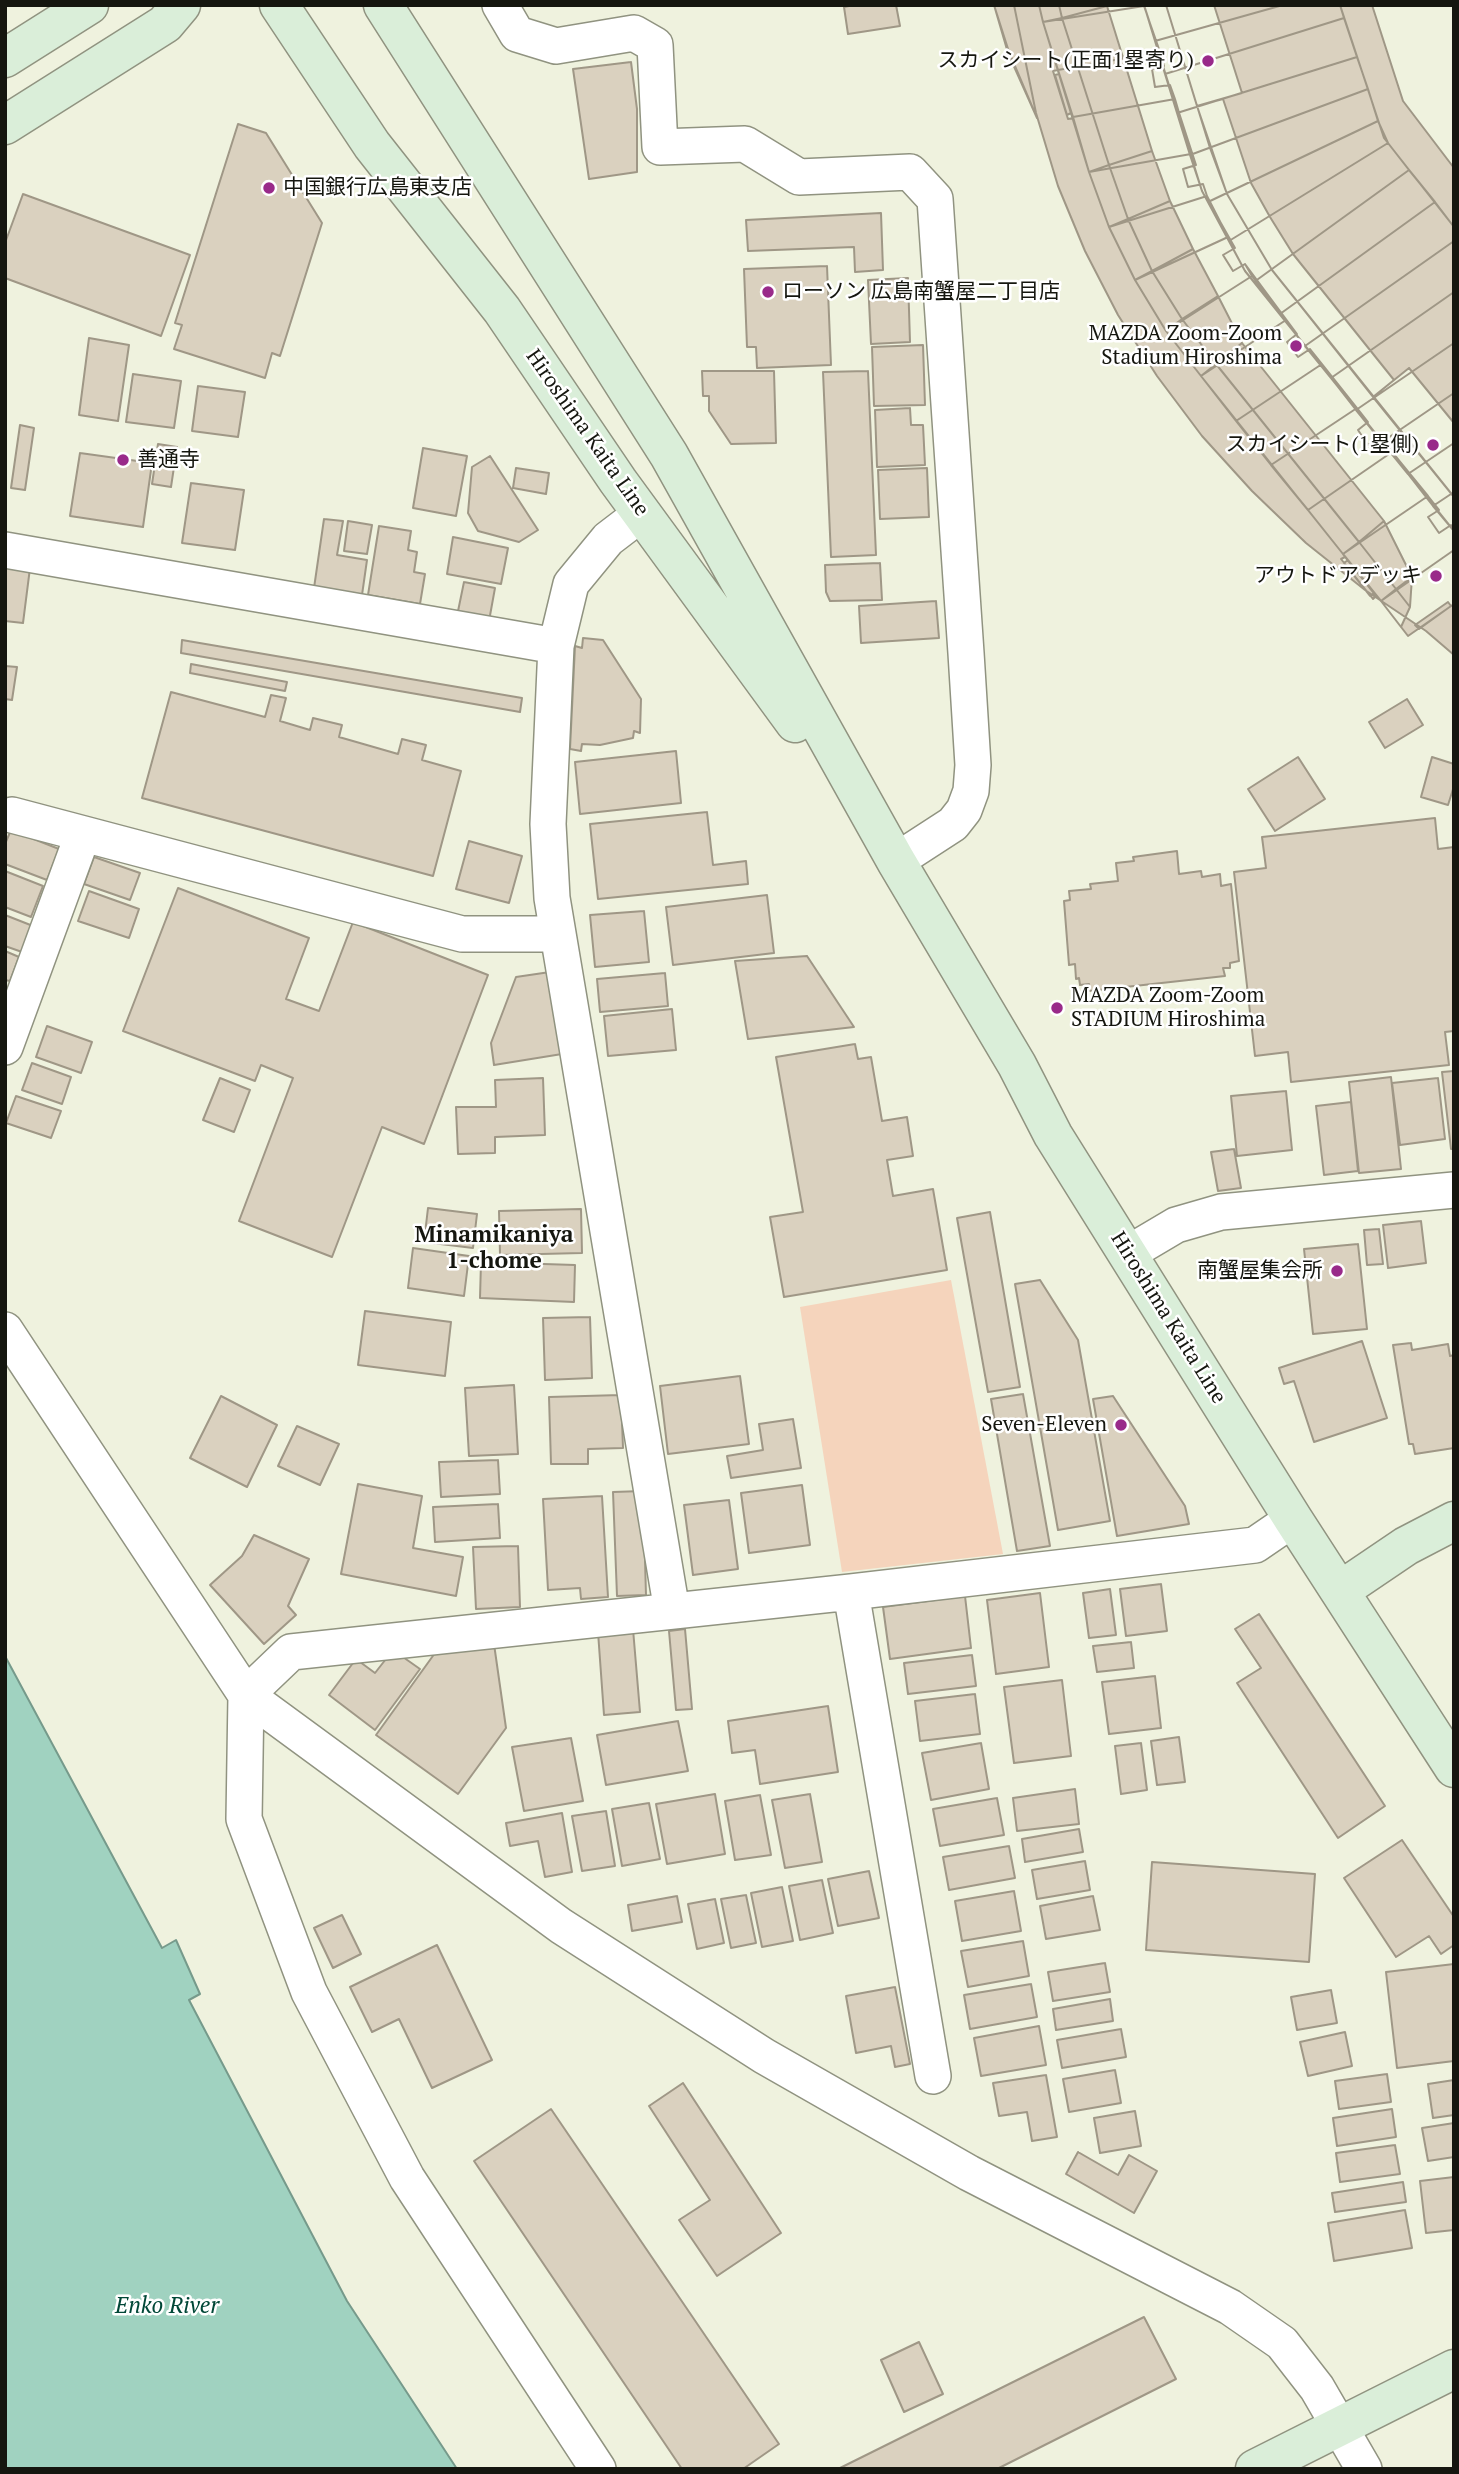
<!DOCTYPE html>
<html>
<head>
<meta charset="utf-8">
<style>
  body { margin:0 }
  #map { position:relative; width:1459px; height:2474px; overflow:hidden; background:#eff2de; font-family:"PT Serif",serif }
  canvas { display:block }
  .frame { position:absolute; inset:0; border:7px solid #15160f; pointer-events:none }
</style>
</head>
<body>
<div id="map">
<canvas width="1459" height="2474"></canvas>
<div class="frame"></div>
</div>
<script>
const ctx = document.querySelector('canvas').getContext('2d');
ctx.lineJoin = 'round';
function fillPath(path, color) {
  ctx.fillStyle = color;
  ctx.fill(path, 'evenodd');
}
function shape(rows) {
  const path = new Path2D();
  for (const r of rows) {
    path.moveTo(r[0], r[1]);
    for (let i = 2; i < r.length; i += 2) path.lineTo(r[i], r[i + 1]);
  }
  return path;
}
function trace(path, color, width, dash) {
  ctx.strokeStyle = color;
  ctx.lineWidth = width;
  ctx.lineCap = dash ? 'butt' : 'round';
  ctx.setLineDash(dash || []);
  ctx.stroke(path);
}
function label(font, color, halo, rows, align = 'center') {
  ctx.font = font + ' "PT Serif","Noto Sans JP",serif';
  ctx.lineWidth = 5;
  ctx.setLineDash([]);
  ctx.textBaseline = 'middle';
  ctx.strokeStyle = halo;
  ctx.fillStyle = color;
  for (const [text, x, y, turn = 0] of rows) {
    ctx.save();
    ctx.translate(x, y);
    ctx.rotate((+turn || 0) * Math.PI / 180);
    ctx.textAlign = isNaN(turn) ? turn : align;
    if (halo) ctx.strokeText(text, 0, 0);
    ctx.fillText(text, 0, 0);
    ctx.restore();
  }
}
const green = shape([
  [951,1280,1003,1554,842,1572,800,1307]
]);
const water = shape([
  [5,1656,162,1948,176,1940,200,1994,189,2000,347,2301,457,2469,5,2469,5,1656]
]);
const building = shape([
  [854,5,896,5,900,26,848,34,844,7,854,5],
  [994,5,1009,52,1037,118,1008,53,994,5],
  [994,5,1014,5,1037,118,1008,53,994,5],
  [1014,5,1144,5,1202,191,1245,271,1454,531,1454,655,1426,631,1365,590,1306,543,1252,491,1202,436,1157,376,1118,315,1085,251,1058,186,1036,113,1014,5],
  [1039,5,1059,5,1062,18,1043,22,1039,5],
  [1039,5,1144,5,1144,6,1043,22,1039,5],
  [1059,5,1107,5,1107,6,1062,18,1059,5],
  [1144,5,1283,5,1155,41,1144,5],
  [1166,5,1214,5,1242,93,1197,106,1166,5],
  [1166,5,1210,148,1227,194,1272,270,1454,497,1454,529,1451,525,1439,533,1428,517,1439,510,1380,437,1368,445,1358,430,1368,422,1310,349,1298,357,1287,342,1297,334,1245,264,1233,271,1223,255,1235,248,1209,202,1203,184,1188,187,1183,169,1196,165,1170,85,1155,87,1152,69,1164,66,1144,5,1166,5],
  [1283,5,1340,5,1344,18,1165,74,1155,41,1283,5],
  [1340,5,1372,5,1403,101,1454,168,1454,227,1384,138,1340,5],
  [1107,6,1152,151,1109,165,1062,18,1107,6],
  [1144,6,1160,52,1058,70,1043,22,1144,6],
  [1062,18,1109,165,1089,172,1043,22,1062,18],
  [1344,18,1357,57,1177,113,1165,74,1344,18],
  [1160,52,1164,66,1152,69,1155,87,1170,85,1175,99,1073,117,1058,70,1160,52],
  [1357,57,1368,89,1190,155,1177,113,1357,57],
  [631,62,637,109,637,172,589,179,573,69,631,62],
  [1058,70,1073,118,1068,119,1053,71,1058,70],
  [1059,74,1071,113,1067,115,1055,75,1059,74],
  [1368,89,1378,121,1208,202,1202,191,1190,155,1368,89],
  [1175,99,1191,154,1089,172,1073,117,1175,99],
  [1223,99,1251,183,1270,217,1293,254,1394,380,1373,397,1272,270,1227,194,1197,106,1223,99],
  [1378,121,1388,143,1229,241,1208,202,1378,121],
  [238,124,266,133,322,223,280,356,272,353,265,378,174,349,182,325,175,323,238,124],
  [1388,143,1409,170,1254,282,1245,271,1229,241,1388,143],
  [1152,151,1170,201,1128,219,1109,165,1152,151],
  [1191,154,1196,165,1183,169,1188,187,1203,184,1207,196,1109,227,1089,172,1191,154],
  [1109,165,1128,219,1109,227,1089,172,1109,165],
  [1409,170,1435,202,1280,314,1254,282,1409,170],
  [23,194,190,255,161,336,5,278,5,243,23,194],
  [1207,196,1228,237,1135,280,1109,227,1207,196],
  [1170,201,1193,249,1152,271,1128,219,1170,201],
  [1435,202,1454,227,1454,241,1305,346,1280,314,1435,202],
  [881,213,883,270,855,272,854,247,748,251,746,220,881,213],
  [1128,219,1152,271,1135,280,1109,227,1128,219],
  [1228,237,1235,248,1223,255,1233,271,1245,264,1252,276,1166,331,1135,280,1228,237],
  [1454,241,1454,292,1331,378,1305,346,1454,241],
  [1193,249,1218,296,1182,319,1152,271,1193,249],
  [827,266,831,365,757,368,756,347,747,347,744,269,827,266],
  [1152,271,1182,319,1166,331,1135,280,1152,271],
  [1252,276,1286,320,1201,376,1166,331,1252,276],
  [908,278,910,342,871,344,868,280,908,278],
  [1454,292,1454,343,1356,410,1331,378,1454,292],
  [1218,296,1242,343,1216,364,1182,319,1218,296],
  [1182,319,1216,364,1201,376,1166,331,1182,319],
  [1286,320,1297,334,1287,342,1298,357,1310,349,1322,364,1236,421,1201,376,1286,320],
  [89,338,129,345,118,421,79,415,89,338],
  [1242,343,1384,521,1359,542,1216,364,1242,343],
  [1454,343,1454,393,1382,442,1356,410,1454,343],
  [923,345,925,405,874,406,872,347,923,345],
  [1216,364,1359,542,1343,554,1201,376,1216,364],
  [1322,364,1357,408,1271,465,1236,421,1322,364],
  [1409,368,1454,423,1454,497,1373,397,1409,368],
  [702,371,774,371,776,443,731,444,709,411,709,396,703,396,702,371],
  [868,371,876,555,831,557,823,372,868,371],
  [133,374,181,381,174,428,126,422,133,374],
  [198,386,245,392,238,437,192,431,198,386],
  [1454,393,1454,443,1408,474,1382,442,1454,393],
  [910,408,911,425,923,425,925,465,877,467,875,410,910,408],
  [1357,408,1368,422,1358,430,1368,445,1380,437,1392,452,1308,510,1271,465,1357,408],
  [20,425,34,428,25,490,11,488,20,425],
  [1454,443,1454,492,1433,506,1408,474,1454,443],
  [158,444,177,447,171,487,152,484,158,444],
  [423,448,467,456,456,516,413,508,423,448],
  [1392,452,1428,496,1343,554,1308,510,1392,452],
  [80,453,152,463,143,527,70,516,80,453],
  [490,456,538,530,519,542,478,531,468,513,472,467,490,456],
  [516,468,549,473,546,494,513,488,516,468],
  [927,468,929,517,880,519,878,470,927,468],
  [191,483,244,490,235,550,182,543,191,483],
  [1454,492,1454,531,1433,506,1454,492],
  [1428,496,1439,510,1428,517,1439,533,1451,525,1454,529,1454,550,1381,601,1343,554,1428,496],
  [324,519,343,521,337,555,367,560,362,595,314,588,324,519],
  [348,521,372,525,367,554,344,551,348,521],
  [1384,521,1412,577,1396,589,1359,542,1384,521],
  [379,526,411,531,408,550,417,552,414,572,425,574,420,604,368,595,379,526],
  [453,537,508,548,501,584,447,574,453,537],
  [1359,542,1396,589,1381,601,1343,554,1359,542],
  [1454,550,1454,604,1408,636,1381,601,1454,550],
  [1345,557,1376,596,1373,599,1341,559,1345,557],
  [1348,560,1374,593,1370,596,1344,563,1348,560],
  [880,563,882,600,830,601,826,592,825,565,880,563],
  [5,564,30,568,23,623,5,621,5,564],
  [1412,577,1410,607,1396,589,1412,577],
  [464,582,495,588,489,621,457,616,464,582],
  [1396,589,1410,607,1401,627,1381,601,1396,589],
  [936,601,939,638,861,643,859,606,936,601],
  [1448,602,1451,606,1419,629,1415,625,1448,602],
  [583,638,603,640,641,699,640,733,634,731,633,738,600,745,582,744,581,751,570,749,575,646,582,648,583,638],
  [182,640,522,698,520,712,181,653,182,640],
  [191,664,287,682,285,691,190,673,191,664],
  [5,666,17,667,12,700,5,699,5,666],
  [171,692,265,717,271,695,286,698,280,721,310,730,313,718,342,725,339,737,398,754,402,739,426,745,422,760,461,771,433,876,142,798,171,692],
  [1407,699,1423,725,1385,748,1369,722,1407,699],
  [676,751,681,803,580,814,575,762,676,751],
  [1298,757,1325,799,1275,831,1248,789,1298,757],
  [1432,757,1454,764,1454,786,1448,805,1421,797,1432,757],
  [707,812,713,865,746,861,748,884,598,899,590,824,707,812],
  [1435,818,1438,849,1454,847,1454,1031,1445,1032,1449,1065,1291,1082,1288,1052,1255,1056,1234,872,1266,868,1262,837,1435,818],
  [11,830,59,849,47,880,5,864,5,844,11,830],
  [469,841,522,856,509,903,456,889,469,841],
  [1177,851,1179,874,1201,871,1202,877,1220,874,1221,886,1231,884,1239,961,1230,963,1230,968,1223,968,1225,976,1089,991,1089,984,1080,985,1079,978,1076,979,1075,964,1069,965,1064,901,1070,900,1069,891,1091,889,1090,884,1118,881,1116,863,1134,861,1133,857,1177,851],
  [94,857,140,873,130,900,84,884,94,857],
  [5,871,43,886,31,917,5,907,5,871],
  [178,888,309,938,286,999,319,1011,353,922,488,975,424,1144,382,1127,332,1257,239,1221,293,1078,261,1065,255,1081,123,1031,178,888],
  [89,891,139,909,129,938,78,921,89,891],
  [767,895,774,953,673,965,666,907,767,895],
  [644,911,649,962,595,967,590,915,644,911],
  [5,915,33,926,22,952,5,946,5,915],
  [5,951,19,957,10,981,5,980,5,951],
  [807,956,854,1027,748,1039,735,961,807,956],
  [550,972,562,1054,494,1065,491,1043,516,977,550,972],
  [665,973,668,1006,600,1012,597,979,665,973],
  [672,1009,676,1050,608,1056,604,1016,672,1009],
  [47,1026,92,1042,81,1073,36,1057,47,1026],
  [855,1044,858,1059,871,1057,882,1121,907,1117,913,1156,887,1160,893,1196,933,1189,947,1270,784,1297,770,1217,803,1212,776,1057,855,1044],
  [32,1063,71,1077,62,1104,22,1090,32,1063],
  [1454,1071,1454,1149,1451,1149,1442,1072,1454,1071],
  [1391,1077,1401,1169,1359,1173,1349,1082,1391,1077],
  [220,1078,250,1090,234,1132,203,1120,220,1078],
  [543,1078,545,1135,495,1137,495,1153,458,1154,456,1107,496,1107,495,1080,543,1078],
  [1438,1078,1445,1139,1400,1145,1392,1083,1438,1078],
  [1286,1091,1292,1150,1237,1156,1231,1096,1286,1091],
  [16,1096,61,1111,51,1138,6,1123,16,1096],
  [1351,1102,1358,1171,1324,1175,1316,1106,1351,1102],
  [1234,1149,1241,1188,1218,1191,1211,1152,1234,1149],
  [428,1208,477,1214,473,1248,424,1242,428,1208],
  [581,1209,582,1253,500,1255,499,1211,581,1209],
  [990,1212,1020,1387,988,1392,957,1218,990,1212],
  [1421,1221,1426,1263,1388,1268,1383,1225,1421,1221],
  [1379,1229,1383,1264,1367,1265,1364,1230,1379,1229],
  [1358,1244,1367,1329,1313,1334,1304,1249,1358,1244],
  [413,1248,469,1256,464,1296,408,1288,413,1248],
  [481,1262,575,1265,574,1302,480,1298,481,1262],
  [1040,1280,1078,1340,1110,1521,1058,1530,1015,1284,1040,1280],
  [365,1311,451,1322,445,1376,358,1365,365,1311],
  [590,1317,592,1378,545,1380,543,1318,590,1317],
  [1362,1341,1387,1418,1314,1442,1294,1381,1284,1384,1279,1368,1362,1341],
  [1411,1343,1412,1350,1448,1344,1450,1356,1454,1355,1454,1448,1415,1454,1413,1444,1409,1444,1393,1345,1411,1343],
  [740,1376,749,1444,668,1454,660,1386,740,1376],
  [514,1385,518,1454,469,1456,465,1388,514,1385],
  [1023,1394,1050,1546,1017,1551,991,1399,1023,1394],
  [621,1395,623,1448,588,1449,588,1464,551,1464,549,1397,621,1395],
  [221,1396,277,1425,247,1487,190,1458,221,1396],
  [1113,1396,1185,1506,1189,1524,1117,1536,1093,1399,1113,1396],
  [793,1419,801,1468,731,1478,727,1456,763,1450,759,1424,793,1419],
  [297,1426,339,1444,320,1485,278,1466,297,1426],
  [498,1460,500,1494,441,1497,439,1462,498,1460],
  [358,1484,422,1496,413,1548,463,1557,456,1596,341,1574,358,1484],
  [802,1485,810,1545,749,1553,741,1493,802,1485],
  [643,1491,646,1595,617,1596,613,1492,643,1491],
  [602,1496,608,1597,581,1599,580,1588,548,1590,543,1499,602,1496],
  [729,1500,738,1569,693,1575,684,1505,729,1500],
  [498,1504,500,1538,435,1542,433,1507,498,1504],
  [254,1535,309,1559,288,1606,296,1615,264,1644,210,1585,242,1556,254,1535],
  [518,1546,520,1607,476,1609,473,1547,518,1546],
  [1161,1584,1167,1631,1126,1636,1120,1589,1161,1584],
  [1110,1589,1116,1635,1089,1638,1083,1593,1110,1589],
  [1040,1593,1049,1667,996,1674,987,1600,1040,1593],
  [965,1596,971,1648,890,1659,883,1607,965,1596],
  [1259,1614,1385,1806,1338,1838,1237,1683,1261,1668,1235,1629,1259,1614],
  [633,1629,640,1712,604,1715,598,1632,633,1629],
  [685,1629,692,1709,676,1710,669,1631,685,1629],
  [1131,1642,1134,1668,1097,1672,1093,1646,1131,1642],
  [494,1644,506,1728,458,1794,376,1735,435,1653,494,1644],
  [393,1650,420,1669,375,1730,329,1695,356,1659,375,1673,393,1650],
  [972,1655,976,1686,908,1694,904,1663,972,1655],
  [1155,1676,1161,1728,1109,1734,1102,1682,1155,1676],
  [1062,1680,1071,1756,1014,1763,1004,1687,1062,1680],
  [975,1694,980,1734,920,1741,915,1701,975,1694],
  [828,1706,838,1772,760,1784,755,1750,732,1753,728,1721,828,1706],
  [678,1721,688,1771,606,1785,597,1735,678,1721],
  [1179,1737,1185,1782,1157,1785,1151,1741,1179,1737],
  [571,1738,583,1801,524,1811,512,1747,571,1738],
  [981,1743,989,1789,931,1800,922,1753,981,1743],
  [1141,1743,1147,1790,1121,1794,1115,1746,1141,1743],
  [1075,1789,1079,1824,1017,1831,1013,1798,1075,1789],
  [715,1794,725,1854,667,1864,656,1804,715,1794],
  [810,1794,822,1862,785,1868,772,1800,810,1794],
  [760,1795,771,1855,735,1860,725,1801,760,1795],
  [997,1798,1004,1835,940,1846,933,1809,997,1798],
  [649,1803,660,1859,622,1866,612,1809,649,1803],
  [606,1811,615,1866,582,1871,572,1816,606,1811],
  [562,1813,572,1872,545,1877,538,1841,510,1846,506,1823,562,1813],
  [1079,1829,1083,1852,1025,1862,1022,1839,1079,1829],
  [1402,1840,1454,1917,1454,1945,1441,1954,1429,1936,1396,1957,1344,1878,1402,1840],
  [1009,1846,1015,1878,949,1890,943,1857,1009,1846],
  [1085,1861,1090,1890,1037,1899,1032,1870,1085,1861],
  [1152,1862,1315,1874,1309,1962,1146,1950,1152,1862],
  [869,1871,879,1918,838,1926,828,1879,869,1871],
  [822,1880,833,1933,800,1940,789,1886,822,1880],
  [782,1887,793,1941,762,1947,751,1893,782,1887],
  [1014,1891,1021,1931,962,1941,955,1901,1014,1891],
  [746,1895,756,1943,731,1948,721,1899,746,1895],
  [677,1896,682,1922,632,1931,628,1905,677,1896],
  [1093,1896,1100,1930,1046,1939,1040,1906,1093,1896],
  [715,1899,724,1943,697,1949,688,1904,715,1899],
  [342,1915,361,1954,333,1968,314,1928,342,1915],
  [1023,1941,1029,1976,968,1987,961,1951,1023,1941],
  [437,1945,492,2060,432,2088,399,2019,372,2032,350,1987,437,1945],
  [1105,1963,1110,1992,1053,2001,1048,1972,1105,1963],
  [1454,1964,1454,2061,1397,2068,1386,1972,1454,1964],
  [1031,1984,1037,2017,970,2029,964,1995,1031,1984],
  [895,1987,910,2064,895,2067,891,2046,856,2053,846,1996,895,1987],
  [1331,1990,1337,2023,1297,2030,1291,1997,1331,1990],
  [1110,1999,1113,2021,1056,2030,1053,2009,1110,1999],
  [1039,2026,1046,2065,981,2076,974,2038,1039,2026],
  [1121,2029,1126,2057,1062,2068,1057,2040,1121,2029],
  [1345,2032,1352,2066,1308,2076,1300,2042,1345,2032],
  [1115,2070,1121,2103,1069,2112,1063,2079,1115,2070],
  [1387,2074,1391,2102,1339,2109,1335,2081,1387,2074],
  [1046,2075,1057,2137,1032,2141,1027,2112,999,2116,993,2083,1046,2075],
  [1454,2080,1454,2115,1433,2118,1428,2084,1454,2080],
  [683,2083,781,2233,717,2276,679,2220,710,2200,649,2106,683,2083],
  [551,2109,779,2444,743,2469,682,2469,474,2161,551,2109],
  [1392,2109,1396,2137,1337,2146,1333,2118,1392,2109],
  [1135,2111,1141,2146,1100,2153,1094,2118,1135,2111],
  [1454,2123,1454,2157,1428,2161,1422,2128,1454,2123],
  [1395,2145,1400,2174,1340,2182,1336,2153,1395,2145],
  [1078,2152,1118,2175,1129,2155,1157,2171,1134,2213,1066,2174,1078,2152],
  [1454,2177,1454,2230,1426,2233,1420,2181,1454,2177],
  [1403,2182,1406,2202,1335,2212,1332,2193,1403,2182],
  [1405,2210,1412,2248,1334,2261,1328,2223,1405,2210],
  [1144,2317,1176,2379,997,2469,838,2469,1144,2317],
  [919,2342,943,2394,904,2412,881,2360,919,2342]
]);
const street = shape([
  [500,5,517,34,556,46,634,33,655,45,660,147,745,144,799,177,910,172,935,199,966,653,973,765,971,791,964,810,953,824,896,861],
  [642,513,608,539,571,584,556,646,548,824,552,898,672,1611],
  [5,550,556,646],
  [12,815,462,934,558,934],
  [5,1047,83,834],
  [1127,1254,1176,1225,1221,1212,1454,1190],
  [5,1330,246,1695,561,1926,764,2056,969,2173,1230,2307,1282,2343,1317,2388,1364,2469],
  [851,1592,933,2076],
  [598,2469,407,2178,309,1992,244,1819,246,1695,291,1652,851,1592,1255,1545,1293,1519]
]);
const secondary = shape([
  [279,5,372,145,502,310,618,481,795,723],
  [383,5,669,455,896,861,1017,1065,1053,1135,1293,1519,1454,1768],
  [5,58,89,5],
  [5,125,165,24,181,5],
  [1341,1590,1406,1546,1454,1521],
  [1255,2469,1454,2369]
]);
const markers = [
  [1208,61,7,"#992a8a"],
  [269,188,7,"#992a8a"],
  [768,292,7,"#992a8a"],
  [1296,346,7,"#992a8a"],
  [1433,445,7,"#992a8a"],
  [123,460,7,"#992a8a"],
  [1436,576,7,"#992a8a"],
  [1057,1008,7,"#992a8a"],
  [1337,1271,7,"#992a8a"],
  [1121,1425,7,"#992a8a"]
];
const poiNames = [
  ["スカイシート(正面1塁寄り)",1194,61],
  ["中国銀行広島東支店",283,188,"left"],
  ["ローソン 広島南蟹屋二丁目店",782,292,"left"],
  ["MAZDA Zoom-Zoom",1282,334],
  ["Stadium Hiroshima",1282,358],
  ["スカイシート(1塁側)",1419,445],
  ["善通寺",137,460,"left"],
  ["アウトドアデッキ",1422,576],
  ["MAZDA Zoom-Zoom",1071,996,"left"],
  ["STADIUM Hiroshima",1071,1020,"left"],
  ["南蟹屋集会所",1323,1271],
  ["Seven-Eleven",1107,1425]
];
const streetNames = [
  ["Hiroshima Kaita Line",587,433,55],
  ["Hiroshima Kaita Line",1168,1318,58]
];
const neighbourhoodNames = [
  ["Minamikaniya",494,1235],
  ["1-chome",494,1261]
];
const waterNames = [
  ["Enko River",167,2306]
];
fillPath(green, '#f5d4bc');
fillPath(water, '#a0d2c0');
trace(water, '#769a8b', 2);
fillPath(building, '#dad1bf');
trace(building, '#9f9786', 2);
trace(street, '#909380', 38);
trace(secondary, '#909380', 41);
trace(street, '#fff', 35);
trace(secondary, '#daeed9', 38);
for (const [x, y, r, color] of markers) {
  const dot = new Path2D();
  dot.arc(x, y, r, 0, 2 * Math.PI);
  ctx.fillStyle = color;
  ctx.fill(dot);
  trace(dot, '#fff', 2.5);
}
label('21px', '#15160f', '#fff', poiNames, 'right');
label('21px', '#15160f', '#fff', streetNames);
label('bold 23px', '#15160f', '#fff', neighbourhoodNames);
label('italic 23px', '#004737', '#fff', waterNames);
</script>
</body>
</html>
